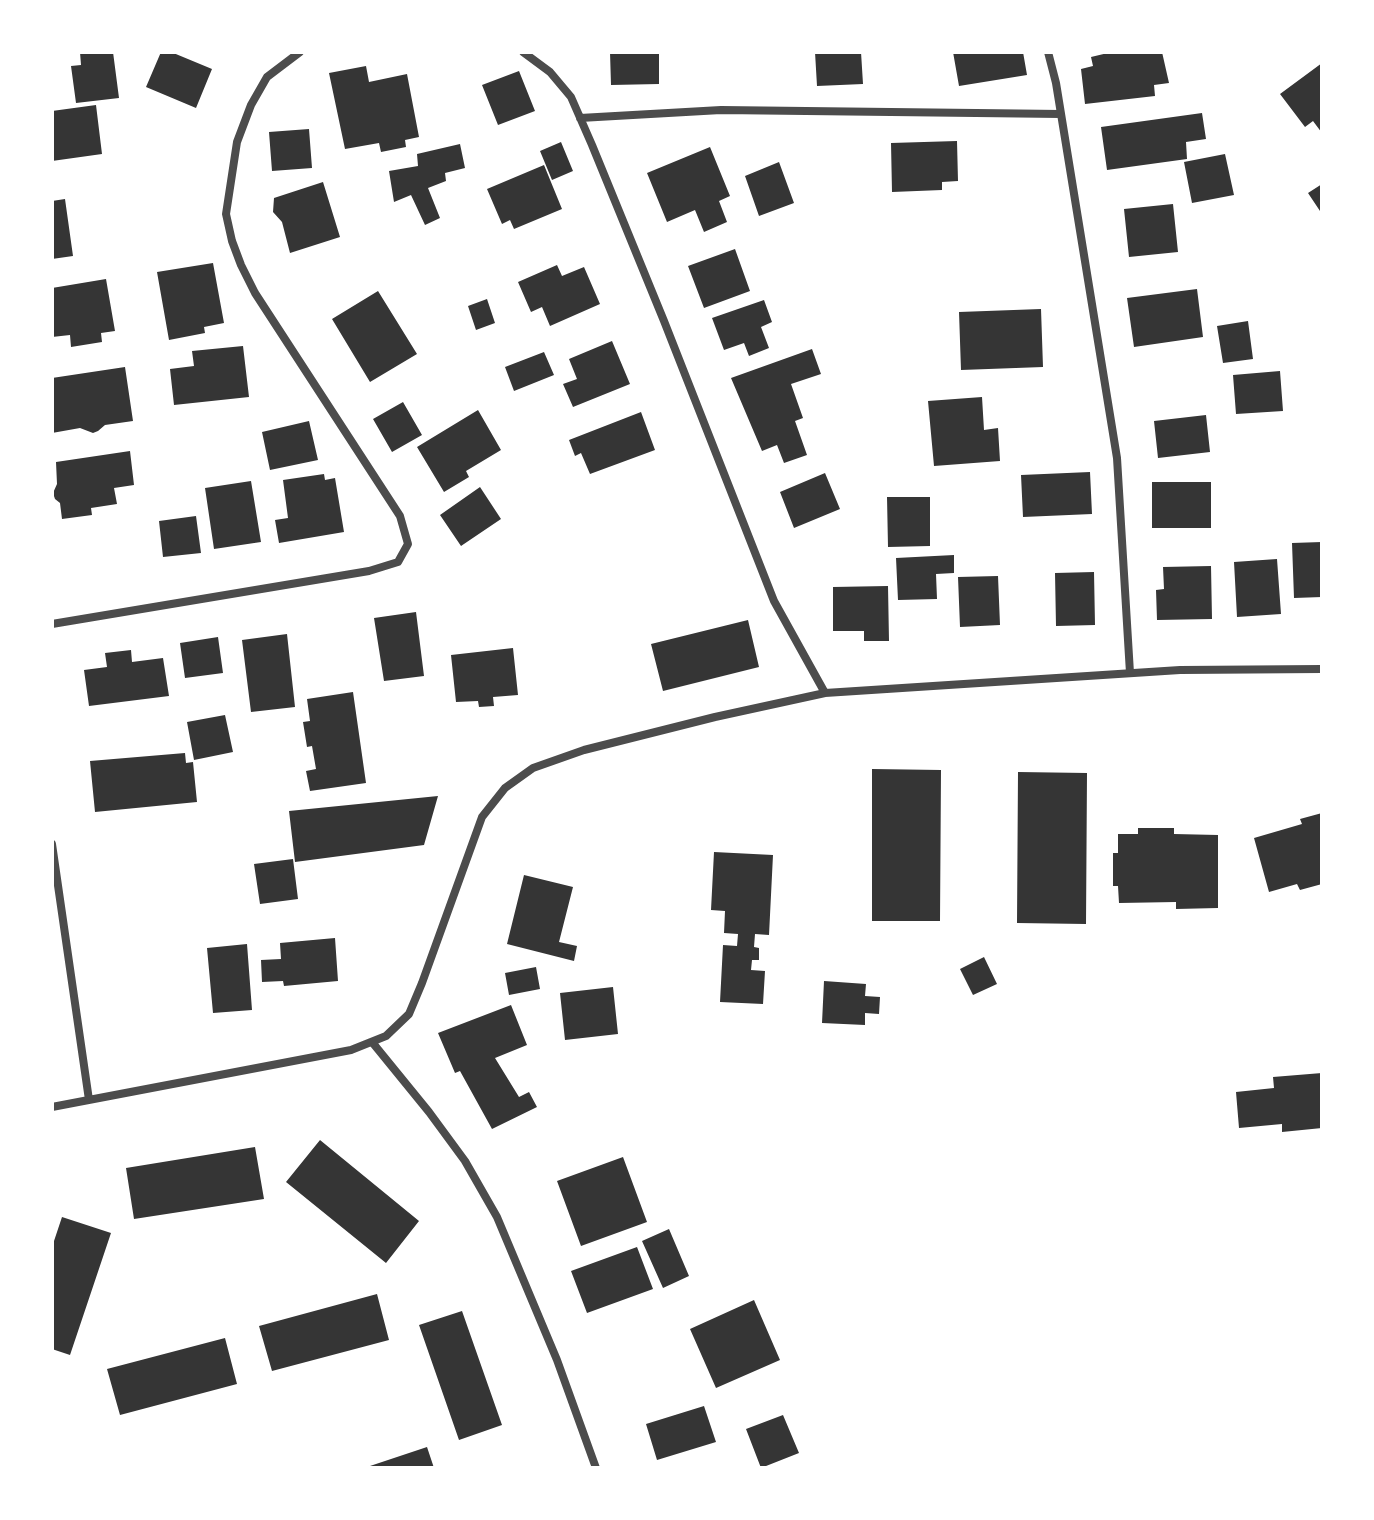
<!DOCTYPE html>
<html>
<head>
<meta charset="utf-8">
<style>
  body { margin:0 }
  #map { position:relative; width:1374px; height:1520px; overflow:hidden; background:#fff; font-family:"Playfair Display",serif }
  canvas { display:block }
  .frame { position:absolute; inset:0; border:54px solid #fff; pointer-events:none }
</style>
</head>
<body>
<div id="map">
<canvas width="1374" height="1520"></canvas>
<div class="frame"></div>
</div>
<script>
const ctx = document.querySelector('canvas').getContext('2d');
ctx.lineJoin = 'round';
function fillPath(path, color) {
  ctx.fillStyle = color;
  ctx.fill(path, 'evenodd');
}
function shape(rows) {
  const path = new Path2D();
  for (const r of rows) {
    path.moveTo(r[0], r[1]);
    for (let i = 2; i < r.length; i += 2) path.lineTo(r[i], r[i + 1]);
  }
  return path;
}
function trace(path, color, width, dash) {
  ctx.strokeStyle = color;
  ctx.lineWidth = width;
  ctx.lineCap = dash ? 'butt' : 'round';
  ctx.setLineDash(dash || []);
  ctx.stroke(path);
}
const building = shape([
  [80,52,113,52,119,98,76,103,71,66,81,65],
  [161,52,171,52,212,69,196,108,146,87],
  [610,52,659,52,659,84,611,85],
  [815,52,861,52,863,84,817,86],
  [953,52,1023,52,1027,75,959,86],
  [1112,52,1162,52,1169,83,1154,85,1155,96,1085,104,1081,69,1093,66,1091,57],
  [1322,63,1322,133,1313,121,1305,127,1280,94],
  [366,66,369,82,407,74,419,137,405,140,406,147,381,152,379,143,345,149,329,73],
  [519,71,535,111,498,125,482,85],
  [96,105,102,154,52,161,52,111],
  [1202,113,1206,139,1186,142,1187,159,1107,170,1101,127],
  [309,129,312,168,272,171,269,132],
  [957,141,958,181,942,182,942,190,892,192,891,143],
  [561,142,573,171,552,180,540,151],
  [460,144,465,168,445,173,446,181,428,188,440,218,425,225,411,195,394,202,389,171,418,166,417,154],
  [710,147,730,196,719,201,727,222,704,232,695,210,667,222,647,173],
  [1225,154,1234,195,1192,203,1184,162],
  [779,162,794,203,759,216,745,176],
  [544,165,562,209,514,229,510,220,502,224,487,189],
  [323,182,340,237,290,253,282,222,273,212,274,198],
  [1322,184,1322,214,1308,193],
  [65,199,73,256,52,259,52,201],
  [1173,204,1178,252,1129,257,1124,209],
  [735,249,750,291,704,308,688,266],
  [213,263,224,323,204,327,205,333,169,340,157,272],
  [557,265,562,276,584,267,600,304,550,326,542,307,531,312,518,282],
  [106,279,115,331,101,333,102,342,71,347,70,335,52,337,52,288],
  [1197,289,1203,337,1134,347,1127,298],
  [378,291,417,354,370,382,332,319],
  [487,299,495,323,476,330,468,306],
  [764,300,772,322,761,327,769,348,749,356,744,343,724,350,712,318],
  [1041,309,1043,367,961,370,959,312],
  [1248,321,1253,359,1223,363,1217,326],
  [612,341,630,384,573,407,563,384,577,379,569,359],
  [243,346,249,397,174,405,170,369,194,366,192,351],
  [812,349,821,374,791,384,803,418,795,421,807,455,784,463,777,445,762,451,731,378],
  [544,352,554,375,514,391,505,367],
  [125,367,133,421,105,425,98,431,93,433,80,428,52,433,52,378],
  [1280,371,1283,411,1236,414,1233,375],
  [982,397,984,430,998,428,1000,461,934,466,928,401],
  [403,402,422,435,392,452,373,419],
  [478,410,501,450,466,471,469,477,444,492,417,447],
  [641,412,655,450,590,474,581,453,575,456,569,440],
  [1206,415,1210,452,1158,458,1154,421],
  [309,421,318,460,270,470,262,432],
  [130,451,134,485,114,488,117,504,91,508,92,515,62,519,60,503,55,499,53,493,57,484,56,462],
  [1090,472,1092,514,1023,517,1021,475],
  [825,473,840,509,794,528,780,492],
  [324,474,325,480,335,478,344,532,279,543,275,520,288,518,283,480],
  [251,481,261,542,214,549,205,488],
  [1152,482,1211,482,1211,528,1152,528],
  [480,487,501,519,461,546,440,515],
  [887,497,930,497,930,546,888,547],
  [196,516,201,553,163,557,159,521],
  [1322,542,1322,597,1294,598,1292,543],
  [954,555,954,573,936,574,937,599,898,600,896,558],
  [1277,559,1281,614,1237,617,1234,562],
  [1211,566,1212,619,1157,620,1156,590,1164,589,1163,567],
  [1094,572,1095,625,1056,626,1055,573],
  [998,576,1000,625,960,627,958,577],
  [888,586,889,641,864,641,864,631,833,631,833,587],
  [416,612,424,676,384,681,374,618],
  [748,620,759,667,663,691,651,644],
  [287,634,295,707,251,712,242,640],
  [218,637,223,673,185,678,180,643],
  [513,648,518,695,493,697,494,706,479,707,478,701,456,702,451,655],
  [131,650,132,662,163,658,169,696,89,706,84,670,107,667,105,653],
  [353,692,366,783,310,791,306,771,316,769,312,746,307,747,303,722,310,721,307,699],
  [225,715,233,752,194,760,187,722],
  [185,753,186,763,193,762,197,802,95,812,90,761],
  [872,769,941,770,940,921,872,921],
  [1018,772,1087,773,1086,924,1017,923],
  [438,796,424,845,295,862,289,811],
  [1322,813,1322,884,1300,890,1297,884,1269,892,1254,838,1302,824,1300,819],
  [1138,828,1174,828,1174,834,1218,835,1218,908,1176,909,1176,902,1119,903,1118,886,1113,886,1113,853,1118,853,1118,834,1138,834],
  [714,852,773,855,769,935,755,934,754,947,759,948,759,960,752,960,751,970,765,971,763,1004,720,1002,723,945,737,946,738,934,724,933,725,911,711,910],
  [293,859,298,899,260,904,254,864],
  [524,875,573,887,559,942,577,946,574,961,507,944],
  [335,938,338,981,284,986,283,981,262,982,261,960,281,959,280,943],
  [247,944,252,1010,213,1013,207,948],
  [984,957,997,984,973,995,960,969],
  [536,967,540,989,509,995,505,973],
  [824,981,866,984,865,996,880,997,879,1014,865,1013,865,1025,822,1023],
  [613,987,618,1034,565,1040,560,993],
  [511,1005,527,1045,495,1058,519,1097,529,1092,537,1107,492,1129,460,1071,455,1073,438,1033],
  [1322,1073,1322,1128,1282,1132,1282,1124,1239,1128,1236,1092,1274,1088,1273,1077],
  [320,1140,419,1221,386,1263,286,1182],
  [255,1147,264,1199,134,1219,126,1168],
  [623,1157,647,1222,581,1246,557,1181],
  [62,1217,111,1233,70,1355,52,1349,52,1247],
  [669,1229,689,1276,663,1288,642,1241],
  [637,1247,653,1289,587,1313,571,1271],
  [377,1294,389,1340,272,1371,259,1326],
  [754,1300,780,1360,716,1388,690,1329],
  [462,1311,502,1425,459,1440,419,1325],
  [225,1338,237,1384,120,1415,107,1369],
  [704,1406,716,1442,657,1460,646,1424],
  [783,1415,799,1453,761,1468,746,1429],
  [427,1447,434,1468,367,1468,367,1467]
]);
const minor = shape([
  [523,52,550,72,571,97,592,145,664,321,774,601,825,693],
  [1048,52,1056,83,1117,458,1130,673],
  [580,118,721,110,1061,114],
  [52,624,369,571,398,562,408,544,400,516,255,293,241,265,232,241,226,214,237,142,251,105,267,77,300,52],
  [52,844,89,1100],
  [372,1042,429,1112,465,1161,497,1217,557,1360,596,1468],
  [52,1107,351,1050,386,1036,409,1014,422,983,482,817,505,788,533,768,584,750,715,717,825,693,1180,670,1322,669]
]);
fillPath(building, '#353535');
trace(minor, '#4c4c4c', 8);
</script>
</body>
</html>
